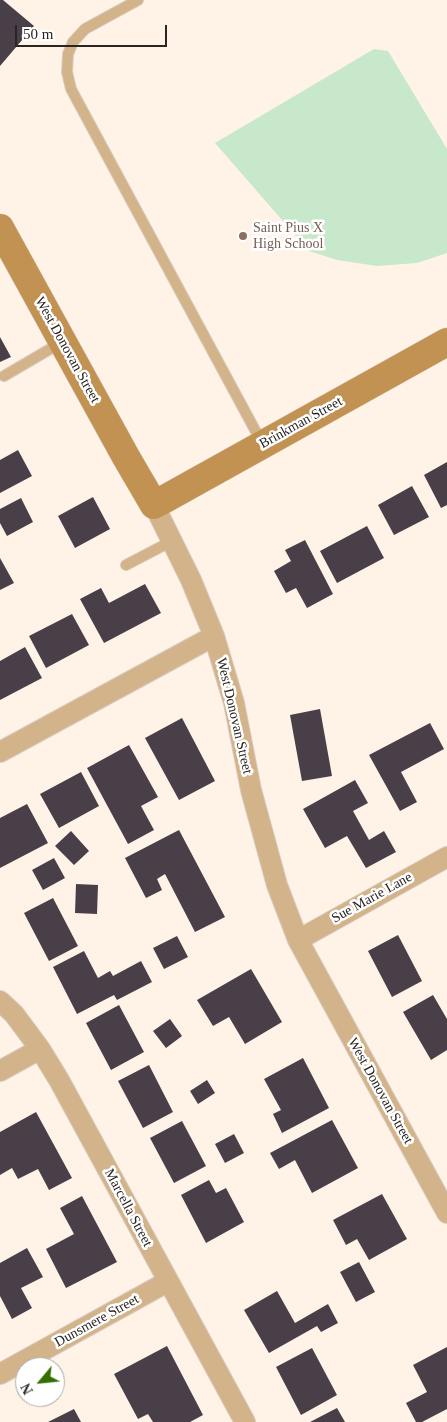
<!DOCTYPE html>
<html>
<head>
<meta charset="utf-8">
<style>
  body { margin:0 }
  #map { position:relative; width:447px; height:1422px; overflow:hidden; background:#fff2e7; font-family:"Times New Roman",serif }
  canvas { display:block }
  .north { position:absolute; left:15px; top:1357px; width:50px; height:50px; box-sizing:border-box; background:#fff; border:1px solid #aaa8a6; border-radius:50%; rotate:242deg; font-size:14px; font-weight:700; line-height:20px; text-align:center; color:#2a2521 }
  .north::after { content:''; display:block; margin:auto; width:18px; height:22px; background:#356f00; clip-path:polygon(50% 0,100% 100%,50% 72%,0 100%) }
  .scale { position:absolute; left:15px; top:25px; width:152px; height:22px; box-sizing:border-box; border:2px solid #2a2521; border-top:0; padding-left:6px; font-size:15px; line-height:18px; white-space:nowrap; color:#2a2521; -webkit-text-stroke:4px #fff; paint-order:stroke }
</style>
</head>
<body>
<div id="map">
<canvas width="447" height="1422"></canvas>
<div class="north">N</div>
<div class="scale">50 m</div>
</div>
<script>
const ctx = document.querySelector('canvas').getContext('2d');
ctx.lineJoin = 'round';
function fillPath(path, color) {
  ctx.fillStyle = color;
  ctx.fill(path, 'evenodd');
}
function shape(rows) {
  const path = new Path2D();
  for (const r of rows) {
    path.moveTo(r[0], r[1]);
    for (let i = 2; i < r.length; i += 2) path.lineTo(r[i], r[i + 1]);
  }
  return path;
}
function trace(path, color, width, dash) {
  ctx.strokeStyle = color;
  ctx.lineWidth = width;
  ctx.lineCap = dash ? 'butt' : 'round';
  ctx.setLineDash(dash || []);
  ctx.stroke(path);
}
function label(font, color, halo, rows, align = 'center') {
  ctx.font = font + ' "Times New Roman",serif';
  ctx.lineWidth = 5;
  ctx.setLineDash([]);
  ctx.textBaseline = 'middle';
  ctx.strokeStyle = halo;
  ctx.fillStyle = color;
  for (const [text, x, y, turn = 0] of rows) {
    ctx.save();
    ctx.translate(x, y);
    ctx.rotate((+turn || 0) * Math.PI / 180);
    ctx.textAlign = isNaN(turn) ? turn : align;
    if (halo) ctx.strokeText(text, 0, 0);
    ctx.fillText(text, 0, 0);
    ctx.restore();
  }
}
const green = shape([
  [374,49,388,51,447,149,447,253,417,263,377,266,337,260,309,251,215,143]
]);
const building = shape([
  [0,0,3,0,34,26,0,66],
  [0,337,11,357,0,362],
  [18,450,32,476,0,493,0,460],
  [447,462,447,505,441,508,424,475],
  [412,486,429,517,394,535,378,505],
  [93,497,110,529,75,548,58,516],
  [21,498,33,522,7,536,0,523,0,509],
  [367,526,384,558,337,583,320,551],
  [305,540,333,594,307,608,296,588,286,593,274,571,291,561,285,550],
  [0,558,14,583,0,590],
  [145,584,161,613,104,643,80,599,101,588,109,603],
  [72,614,89,645,46,668,29,636],
  [25,647,42,678,0,700,0,661],
  [320,709,332,776,302,781,290,715],
  [182,718,215,781,179,800,145,738],
  [430,723,444,749,401,772,417,802,400,811,369,755],
  [129,745,158,797,141,806,154,830,128,844,87,768],
  [81,772,99,806,59,828,40,794],
  [355,780,368,803,353,811,369,840,384,831,396,852,366,868,347,836,325,848,303,809],
  [27,804,48,843,0,868,0,818],
  [179,830,225,917,195,932,165,874,157,879,162,890,146,898,125,858],
  [71,831,89,851,74,865,55,846],
  [54,858,65,878,43,890,32,870],
  [76,884,98,885,97,914,75,913],
  [53,898,78,946,49,961,24,913],
  [398,935,422,981,392,997,368,951],
  [177,936,188,957,164,969,153,948],
  [84,951,98,978,110,971,113,976,141,961,152,982,117,1000,114,995,77,1014,53,967],
  [251,969,282,1022,245,1044,229,1017,213,1026,197,1000],
  [433,995,447,1019,447,1050,431,1060,403,1012],
  [119,1005,144,1052,111,1070,86,1023],
  [170,1019,182,1036,166,1048,153,1031],
  [303,1058,329,1108,282,1133,273,1114,281,1110,264,1079],
  [149,1065,173,1112,143,1128,118,1081],
  [207,1080,215,1093,198,1104,190,1091],
  [36,1112,72,1178,49,1190,38,1169,18,1179,12,1168,0,1175,0,1132],
  [332,1120,358,1168,312,1193,295,1160,279,1169,270,1153],
  [182,1121,206,1166,174,1183,150,1138],
  [234,1134,244,1153,225,1163,215,1144],
  [209,1180,216,1193,226,1188,244,1222,206,1243,181,1195],
  [382,1194,407,1239,369,1260,357,1239,346,1245,333,1220],
  [82,1196,117,1262,66,1288,46,1249,74,1234,60,1208],
  [27,1248,43,1277,21,1288,32,1308,12,1319,0,1296,0,1263],
  [359,1262,375,1292,356,1302,340,1272],
  [277,1291,295,1323,328,1304,338,1323,321,1332,317,1326,269,1353,244,1310],
  [167,1346,203,1415,190,1422,153,1422,148,1414,138,1419,114,1374],
  [447,1347,447,1409,422,1422,416,1422,406,1403,427,1392,413,1365],
  [312,1348,337,1395,301,1415,276,1367],
  [337,1408,345,1422,310,1422],
  [74,1409,81,1422,48,1422]
]);
const lane = shape([
  [138,0,85,29,73,42,68,54,67,72,71,89,262,443],
  [4,376,62,342],
  [126,565,172,541]
]);
const street = shape([
  [154,505,191,580,214,636,234,703,251,790,277,885,298,940,447,1213],
  [0,752,214,636],
  [298,940,447,857],
  [0,1001,14,1014,40,1049,59,1080,245,1422],
  [0,1071,40,1049],
  [0,1374,167,1282]
]);
const secondary = shape([
  [0,228,126,457,154,505,447,342]
]);
const markers = [
  [243,236,5,"#8d6e63"]
];
const educationNames = [
  ["Saint Pius X",253,228],
  ["High School",253,244]
];
const streetNames = [
  ["West Donovan Street",67,350,61],
  ["Brinkman Street",301,423,-29],
  ["West Donovan Street",234,716,77],
  ["Sue Marie Lane",372,898,-29],
  ["West Donovan Street",380,1091,61],
  ["Marcella Street",128,1208,62],
  ["Dunsmere Street",97,1321,-29]
];
fillPath(green, '#c7e8cb');
fillPath(building, '#493f49');
trace(lane, '#d9cdc3', 12);
trace(street, '#d9cdc3', 22);
trace(secondary, '#d9cdc3', 29);
trace(lane, '#d3b38a', 10);
trace(street, '#d3b38a', 20);
trace(secondary, '#c19252', 28);
for (const [x, y, r, color] of markers) {
  const dot = new Path2D();
  dot.arc(x, y, r, 0, 2 * Math.PI);
  ctx.fillStyle = color;
  ctx.fill(dot);
  trace(dot, '#fff', 2);
}
label('14px', '#785e54', '#fff', educationNames, 'left');
label('14px', '#2a2521', '#fff', streetNames);
</script>
</body>
</html>
